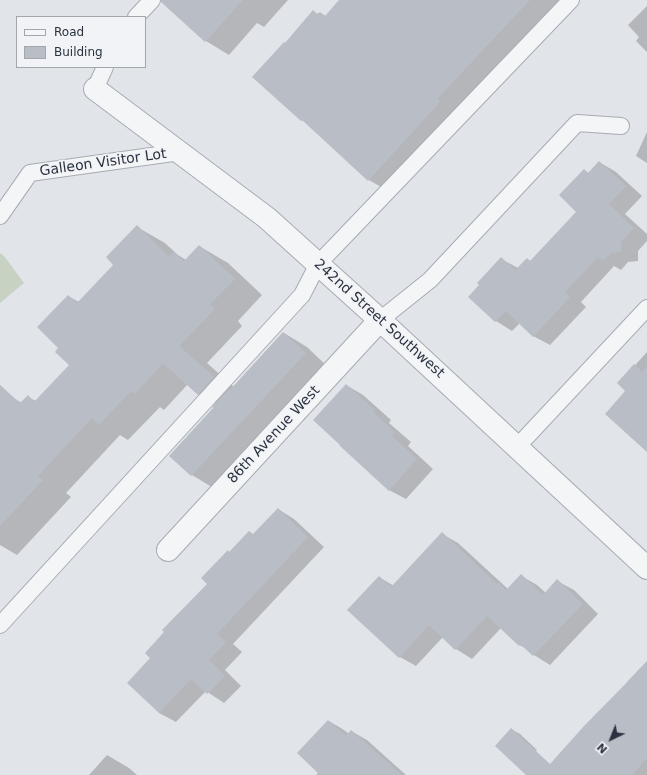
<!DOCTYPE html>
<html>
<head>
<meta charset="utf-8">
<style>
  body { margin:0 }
  #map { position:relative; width:647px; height:775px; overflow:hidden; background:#e1e4e9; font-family:"DejaVu Sans",sans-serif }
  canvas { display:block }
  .legend { position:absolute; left:16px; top:16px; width:130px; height:52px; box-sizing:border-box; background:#f1f3f6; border:1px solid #a2a6ad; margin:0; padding:5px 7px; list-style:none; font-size:12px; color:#2b323f }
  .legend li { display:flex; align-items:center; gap:8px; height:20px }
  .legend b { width:20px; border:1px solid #a2a6ad }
  .north { position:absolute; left:591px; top:719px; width:40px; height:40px; -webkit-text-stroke:3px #f1f3f6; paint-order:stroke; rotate:223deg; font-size:11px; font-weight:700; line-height:16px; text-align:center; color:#2b323f }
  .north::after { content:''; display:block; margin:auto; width:14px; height:18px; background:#2b323f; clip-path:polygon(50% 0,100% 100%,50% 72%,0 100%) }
</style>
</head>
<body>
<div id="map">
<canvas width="647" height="775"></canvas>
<ul class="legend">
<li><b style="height:5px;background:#f4f5f7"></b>Road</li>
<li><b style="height:11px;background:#b9bdc5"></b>Building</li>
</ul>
<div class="north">N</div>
</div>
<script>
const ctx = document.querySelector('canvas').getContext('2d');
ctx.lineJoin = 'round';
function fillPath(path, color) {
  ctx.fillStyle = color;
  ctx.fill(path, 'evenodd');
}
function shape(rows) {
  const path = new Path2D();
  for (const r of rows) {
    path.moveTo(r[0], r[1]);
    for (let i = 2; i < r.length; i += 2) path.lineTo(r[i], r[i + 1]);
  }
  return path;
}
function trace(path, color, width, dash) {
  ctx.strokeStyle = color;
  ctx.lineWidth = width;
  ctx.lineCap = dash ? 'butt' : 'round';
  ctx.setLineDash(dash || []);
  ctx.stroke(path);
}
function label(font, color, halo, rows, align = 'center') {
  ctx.font = font + ' "DejaVu Sans",sans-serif';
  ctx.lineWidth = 3.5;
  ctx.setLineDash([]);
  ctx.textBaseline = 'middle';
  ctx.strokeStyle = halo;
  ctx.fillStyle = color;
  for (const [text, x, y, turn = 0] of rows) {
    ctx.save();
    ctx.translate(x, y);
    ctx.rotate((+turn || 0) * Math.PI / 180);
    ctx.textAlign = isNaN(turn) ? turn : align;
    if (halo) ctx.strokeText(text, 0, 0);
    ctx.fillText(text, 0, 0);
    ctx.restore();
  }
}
const green = shape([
  [0,253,4,256,24,283,0,303]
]);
const shadow = shape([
  [172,0,288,0,264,27,257,23,229,55,206,41,166,6],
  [341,0,573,0,393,194,369,180,307,123,301,120,285,44,313,11,319,15,320,13,326,16],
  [647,6,647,52,636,41,639,37,628,25],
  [647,132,647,163,636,156],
  [599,162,616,172,642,196,625,214,647,234,647,241,638,251,638,261,628,262,621,270,614,266,581,302,586,307,550,345,533,336,520,323,512,331,496,321,501,259,518,268,527,259,531,261,578,211,584,170,589,173],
  [137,227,165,243,178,255,186,260,199,246,228,263,262,295,238,321,242,326,207,363,234,387,284,333,307,347,328,367,215,489,192,475,171,456,215,408,216,404,199,394,188,384,164,410,160,407,128,440,120,435,66,493,71,497,17,555,0,545,0,385,13,398,22,403,28,397,36,401,70,365,60,348,68,296,79,302,114,265],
  [647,352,647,451,627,391,619,383],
  [346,385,363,395,391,420,389,423,411,442,408,446,433,469,406,499,389,490,342,445],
  [278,509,294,519,324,547,233,644,242,652,225,670,241,686,224,703,206,691,176,722,159,713,152,658,208,584,230,553,254,535],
  [442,534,458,543,508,589,521,576,537,585,546,593,557,581,574,590,598,614,550,665,534,655,528,649,519,645,501,628,472,659,456,649,443,637,416,666,400,657,379,577,394,586],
  [647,661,647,775,541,775,628,683,627,682],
  [329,721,344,730,349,734,351,731,367,740,406,775,316,775,319,772],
  [511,729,520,734,537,750,522,767],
  [107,755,129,768,137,775,89,775]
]);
const building = shape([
  [161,0,243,0,205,42,161,2],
  [339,0,530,0,437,99,440,102,368,181,302,120,301,121,252,77,284,42,285,43,313,10,317,14,320,12,325,16],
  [599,161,626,186,609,204,634,228,621,242,621,252,611,253,603,261,598,257,565,292,570,297,533,337,506,311,495,322,468,297,479,285,477,283,501,257,515,270,527,258,530,261,576,212,559,195,584,169,588,173],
  [137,225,169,257,174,252,184,261,199,245,235,279,210,304,215,309,179,346,214,377,198,395,163,363,135,394,131,391,99,425,92,418,38,476,43,480,0,526,0,385,20,403,28,395,34,402,69,365,55,352,58,348,37,327,68,295,77,303,113,265,106,257],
  [283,332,306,353,191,476,169,456,213,408,212,407,228,390,229,391],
  [634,364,642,372,647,367,647,452,605,414,625,391,617,383],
  [346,384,375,410,373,412,395,432,392,436,417,459,389,491,340,446,340,445,313,420],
  [278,508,308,537,217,634,226,642,209,660,225,676,207,694,191,679,159,713,127,683,150,658,145,653,164,632,162,630,207,584,201,578,228,550,229,552,249,531,253,534],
  [442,532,497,584,498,582,506,590,521,574,543,595,557,579,583,604,533,656,520,644,519,646,487,616,455,650,429,625,399,658,347,610,379,576,391,587],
  [647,662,647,758,632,775,526,775,495,746,511,728,550,764,584,726],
  [328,720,346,736,351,730,402,775,320,775,297,753]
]);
const lane = shape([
  [136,17,152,0],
  [95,89,105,67],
  [0,216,30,173,180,152],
  [380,320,430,280,577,123,621,126],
  [517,447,647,308],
  [0,625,302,295,318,264,571,0]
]);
const street = shape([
  [95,89,267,218,380,320,647,568],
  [168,550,380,320]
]);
const streetNames = [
  ["Galleon Visitor Lot",103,163,-8],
  ["242nd Street Southwest",379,319,42],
  ["86th Avenue West",274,435,-47]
];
fillPath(green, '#c7d2c3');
fillPath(shadow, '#0003');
fillPath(building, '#b9bdc5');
trace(lane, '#a7abb3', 18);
trace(street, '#a7abb3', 24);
trace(lane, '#f4f5f7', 16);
trace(street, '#f4f5f7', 22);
label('14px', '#2b323f', '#f1f3f6', streetNames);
</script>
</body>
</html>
